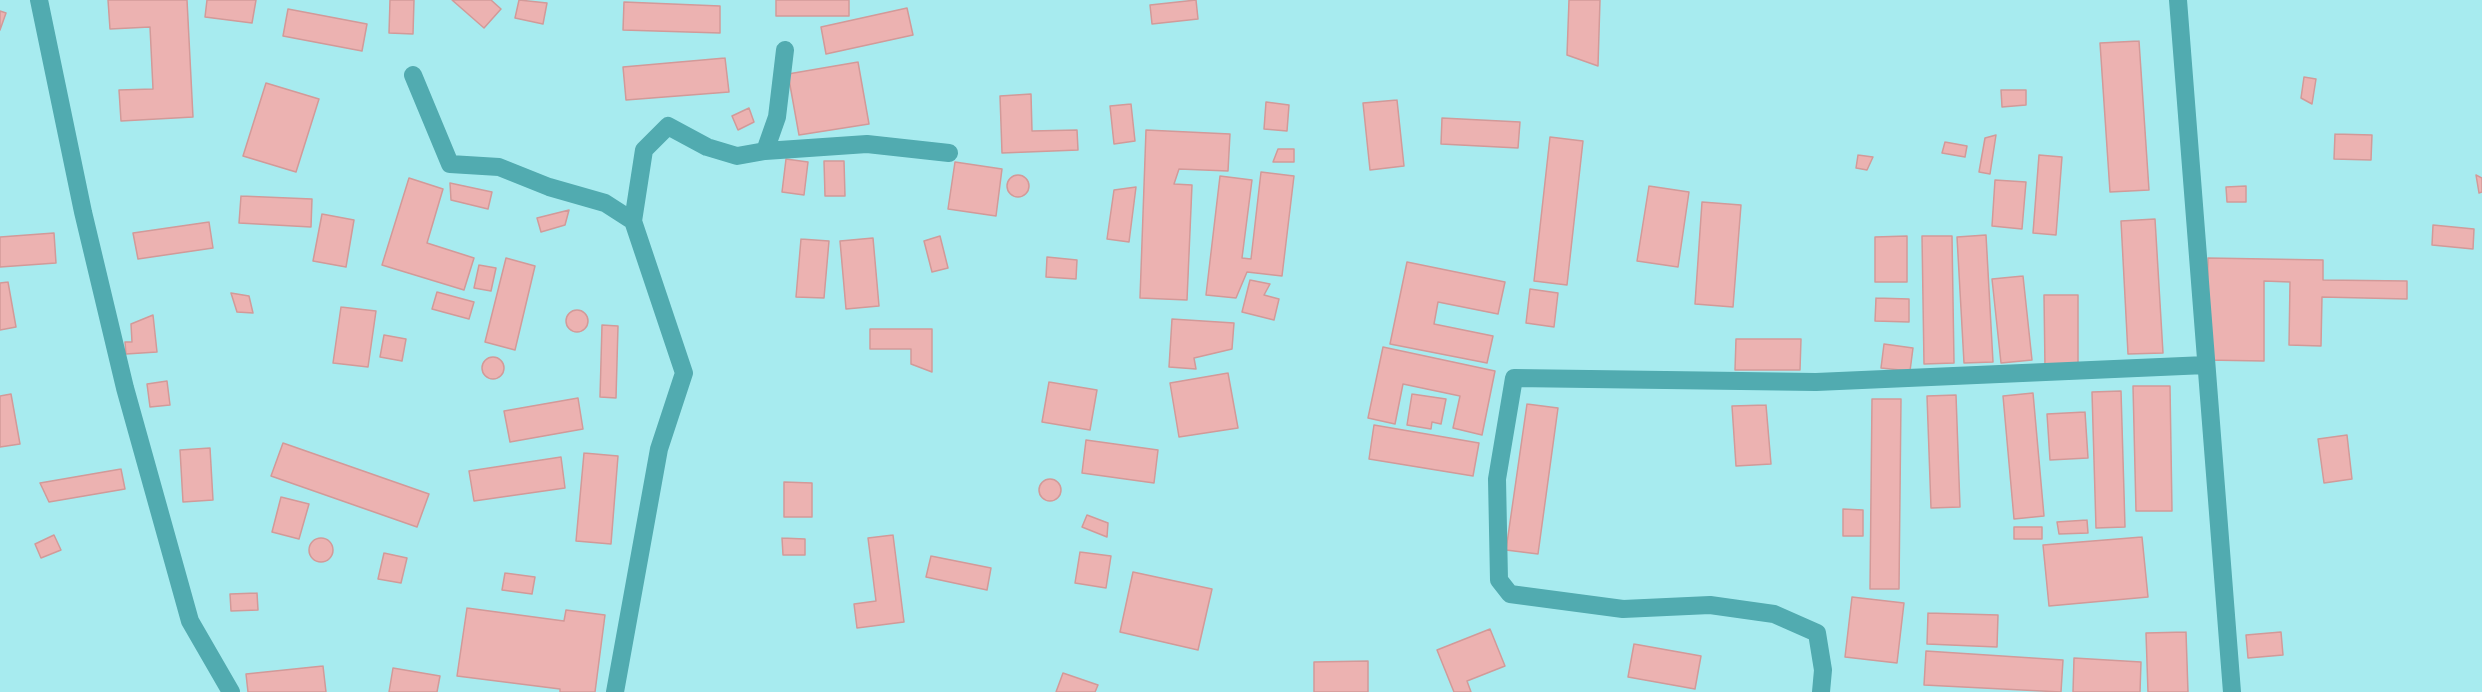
<!DOCTYPE html>
<html>
<head>
<meta charset="utf-8">
<style>
  body { margin:0 }
  canvas { display:block; background:#a7ebef }
</style>
</head>
<body>
<canvas width="2482" height="692"></canvas>
<script>
const ctx = document.querySelector('canvas').getContext('2d');
ctx.lineJoin = 'round';
function fillPath(path, color) {
  ctx.fillStyle = color;
  ctx.fill(path, 'evenodd');
}
function shape(rows) {
  const path = new Path2D();
  for (const r of rows) {
    if (r.length === 3) {
      path.moveTo(r[0] + r[2], r[1]);
      path.arc(r[0], r[1], r[2], 0, 2 * Math.PI);
      continue;
    }
    path.moveTo(r[0], r[1]);
    for (let i = 2; i < r.length; i += 2) path.lineTo(r[i], r[i + 1]);
  }
  return path;
}
function trace(path, color, width, dash) {
  ctx.strokeStyle = color;
  ctx.lineWidth = width;
  ctx.lineCap = dash ? 'butt' : 'round';
  ctx.setLineDash(dash || []);
  ctx.stroke(path);
}
const building = shape([
  [108,0,187,0,193,117,121,121,119,90,153,89,150,27,110,29,108,0],
  [207,0,256,0,252,23,205,17,207,0],
  [390,0,414,0,413,34,389,33,390,0],
  [452,0,491,0,501,9,484,28,452,0],
  [519,0,547,3,543,24,515,18,519,0],
  [776,0,849,0,849,16,776,16,776,0],
  [1196,0,1198,19,1152,24,1150,5,1196,0],
  [1569,0,1600,0,1598,66,1567,55,1569,0],
  [624,2,720,6,720,33,623,30,624,2],
  [907,8,913,35,826,54,821,27,907,8],
  [288,9,367,24,362,51,283,36,288,9],
  [0,11,6,13,0,30,0,11],
  [2139,41,2149,190,2110,192,2100,43,2139,41],
  [725,58,729,92,626,100,623,67,725,58],
  [858,62,869,124,799,135,788,74,858,62],
  [2304,77,2316,79,2312,104,2301,98,2304,77],
  [266,83,319,99,296,172,243,156,266,83],
  [2001,90,2026,90,2026,105,2002,107,2001,90],
  [1031,94,1032,131,1077,130,1078,150,1002,153,1000,96,1031,94],
  [1397,100,1404,166,1370,170,1363,103,1397,100],
  [1266,102,1289,105,1287,131,1264,129,1266,102],
  [1131,104,1135,141,1114,144,1110,106,1131,104],
  [749,108,754,122,738,130,732,116,749,108],
  [1442,118,1520,122,1518,148,1441,144,1442,118],
  [1146,130,1230,134,1228,171,1179,169,1174,184,1192,185,1187,300,1140,298,1146,130],
  [2335,134,2372,135,2371,160,2334,159,2335,134],
  [1996,135,1990,174,1979,172,1985,138,1996,135],
  [1550,137,1583,141,1567,285,1534,281,1550,137],
  [1945,142,1967,146,1965,157,1942,153,1945,142],
  [1278,149,1294,149,1294,162,1273,162,1278,149],
  [1858,155,1873,157,1867,170,1856,168,1858,155],
  [2039,155,2062,157,2056,235,2033,233,2039,155],
  [786,159,808,162,804,195,782,192,786,159],
  [824,161,844,161,845,196,825,196,824,161],
  [955,162,1002,169,996,216,948,209,955,162],
  [1261,172,1294,176,1282,276,1247,272,1236,298,1206,295,1220,176,1252,180,1242,258,1251,259,1261,172],
  [2476,175,2482,178,2482,192,2479,193,2476,175],
  [1018,186,11],
  [409,178,443,189,427,243,474,258,464,290,382,265,409,178],
  [1995,180,2026,182,2022,229,1992,226,1995,180],
  [450,183,492,192,488,209,451,200,450,183],
  [1649,186,1689,192,1678,267,1637,261,1649,186],
  [2246,186,2246,202,2227,202,2226,187,2246,186],
  [1136,187,1129,242,1107,239,1114,190,1136,187],
  [241,196,312,199,311,227,239,223,241,196],
  [1702,202,1741,205,1733,307,1695,304,1702,202],
  [569,210,565,225,541,232,537,218,569,210],
  [322,214,354,220,346,267,313,261,322,214],
  [2155,219,2163,353,2128,354,2121,221,2155,219],
  [209,222,213,248,138,259,133,233,209,222],
  [2433,225,2474,229,2473,249,2432,245,2433,225],
  [54,233,56,263,0,267,0,237,54,233],
  [1986,235,1993,362,1964,363,1957,237,1986,235],
  [940,236,948,268,932,272,924,241,940,236],
  [1907,236,1907,282,1875,282,1875,237,1907,236],
  [1922,236,1952,236,1954,363,1924,364,1922,236],
  [873,238,879,306,846,309,840,241,873,238],
  [801,239,829,241,824,298,796,297,801,239],
  [1047,257,1077,260,1076,279,1046,277,1047,257],
  [506,258,535,266,515,350,485,342,506,258],
  [2208,258,2323,260,2323,280,2407,281,2407,299,2322,297,2321,346,2289,345,2290,282,2264,281,2264,361,2206,360,2208,258],
  [1407,262,1505,282,1498,314,1438,302,1434,324,1493,336,1487,363,1390,344,1407,262],
  [479,265,496,268,491,291,474,288,479,265],
  [2023,276,2032,360,2001,363,1992,279,2023,276],
  [1250,280,1270,284,1264,295,1279,299,1274,320,1242,312,1250,280],
  [8,282,16,327,0,330,0,283,8,282],
  [1530,289,1558,293,1554,327,1526,323,1530,289],
  [437,292,474,302,469,319,432,309,437,292],
  [231,293,249,296,253,313,237,312,231,293],
  [2044,295,2078,295,2078,367,2045,368,2044,295],
  [1876,298,1909,299,1909,322,1875,321,1876,298],
  [341,307,376,311,368,367,333,363,341,307],
  [577,321,11],
  [153,315,157,352,126,354,125,342,132,342,131,324,153,315],
  [1172,319,1234,323,1232,349,1194,358,1196,369,1169,367,1172,319],
  [602,325,618,326,616,398,600,397,602,325],
  [870,329,932,329,932,372,911,364,911,349,870,349,870,329],
  [384,335,406,339,402,361,380,357,384,335],
  [1736,339,1801,339,1800,370,1735,370,1736,339],
  [1884,344,1913,348,1910,371,1881,368,1884,344],
  [1383,347,1495,371,1482,435,1453,428,1460,396,1403,384,1395,424,1368,418,1383,347],
  [493,368,11],
  [1228,373,1238,428,1179,437,1170,383,1228,373],
  [167,381,170,405,150,407,147,384,167,381],
  [1049,382,1097,390,1090,430,1042,422,1049,382],
  [2133,386,2170,386,2172,511,2136,511,2133,386],
  [2121,391,2125,527,2096,528,2092,392,2121,391],
  [2033,393,2044,516,2014,519,2003,396,2033,393],
  [11,394,20,444,0,447,0,396,11,394],
  [1412,394,1446,399,1441,424,1432,422,1431,429,1407,425,1412,394],
  [1956,395,1960,507,1931,508,1927,396,1956,395],
  [578,398,583,429,510,442,504,411,578,398],
  [1872,399,1901,399,1899,589,1870,589,1872,399],
  [1527,404,1558,408,1538,554,1506,550,1527,404],
  [1766,405,1771,464,1736,466,1732,406,1766,405],
  [2085,412,2088,458,2050,460,2047,414,2085,412],
  [1374,425,1479,443,1473,476,1369,459,1374,425],
  [2347,435,2352,479,2324,483,2318,439,2347,435],
  [1086,440,1158,450,1154,483,1082,473,1086,440],
  [283,443,429,494,417,527,271,476,283,443],
  [210,448,213,500,183,502,180,450,210,448],
  [584,453,618,456,611,544,576,541,584,453],
  [561,457,565,488,474,501,469,471,561,457],
  [121,469,125,489,49,502,40,483,121,469],
  [1050,490,11],
  [784,482,812,483,812,517,784,517,784,482],
  [281,497,309,504,299,539,272,532,281,497],
  [1843,509,1863,510,1863,536,1843,536,1843,509],
  [1087,515,1108,523,1107,537,1082,527,1087,515],
  [2087,520,2088,533,2059,534,2057,522,2087,520],
  [2014,527,2042,527,2042,539,2014,539,2014,527],
  [54,535,61,550,41,558,35,544,54,535],
  [893,535,904,622,857,628,854,604,876,601,868,538,893,535],
  [2142,537,2148,597,2049,606,2043,545,2142,537],
  [782,538,805,539,805,555,783,555,782,538],
  [321,550,12],
  [1080,552,1111,556,1106,588,1075,583,1080,552],
  [384,553,407,558,401,583,378,579,384,553],
  [931,556,991,568,987,590,926,577,931,556],
  [1133,572,1212,589,1198,650,1120,632,1133,572],
  [505,573,535,577,532,594,502,590,505,573],
  [257,593,258,610,231,611,230,594,257,593],
  [1852,597,1904,603,1897,663,1845,657,1852,597],
  [467,608,564,621,566,610,605,615,595,692,560,692,560,689,457,676,467,608],
  [1928,613,1998,615,1997,647,1927,644,1928,613],
  [1490,629,1505,666,1467,681,1471,692,1454,692,1437,650,1490,629],
  [2186,632,2188,692,2148,692,2146,633,2186,632],
  [2281,632,2283,655,2248,658,2246,635,2281,632],
  [1634,644,1701,656,1695,689,1628,677,1634,644],
  [1926,651,2063,660,2061,692,1924,685,1926,651],
  [2074,658,2141,662,2140,692,2073,692,2074,658],
  [1368,661,1368,692,1314,692,1314,662,1368,661],
  [323,666,326,692,248,692,246,674,323,666],
  [393,668,440,676,437,692,389,692,393,668],
  [1063,673,1098,685,1095,692,1056,692,1063,673]
]);
const minor = shape([
  [39,0,83,212,125,388,190,621,231,692],
  [2178,0,2232,692],
  [413,75,450,164,499,167,549,187,605,203,633,221,684,373,659,449,615,692],
  [765,151,867,144,949,153],
  [633,221,644,150,668,126,707,147,737,156,765,151,777,117,785,50],
  [1821,692,1823,670,1817,633,1774,614,1710,605,1623,609,1510,594,1499,580,1497,479,1514,378,1816,382,2206,365]
]);
fillPath(building, '#ecb2b1');
trace(building, '#d29a99', 1.5);
trace(minor, '#51abb0', 18);
</script>
</body>
</html>
